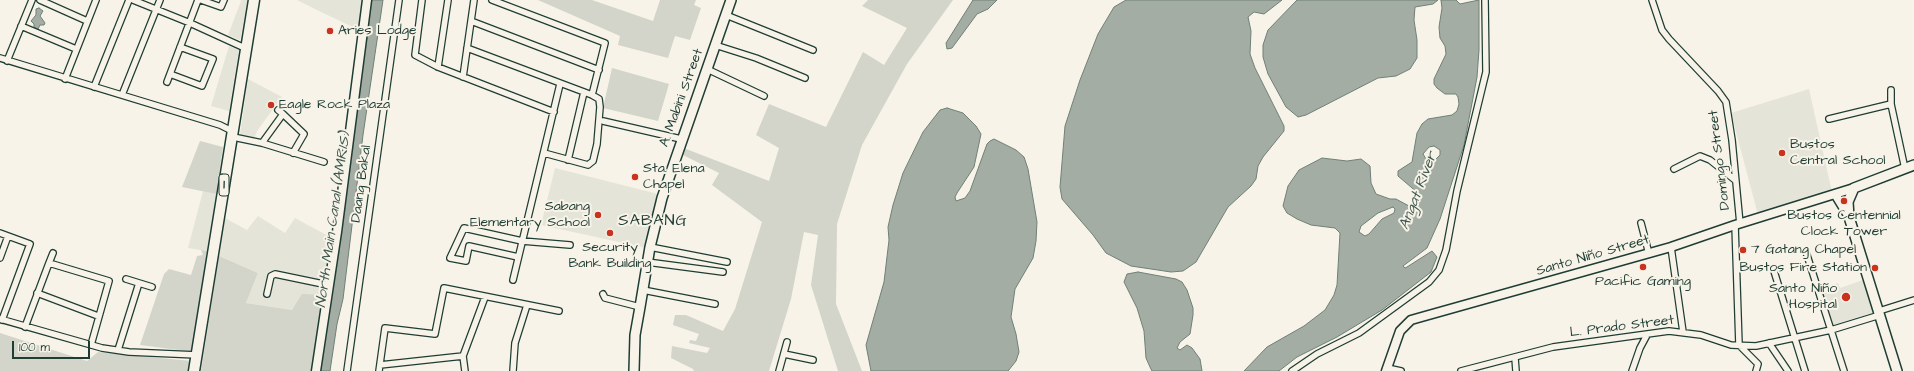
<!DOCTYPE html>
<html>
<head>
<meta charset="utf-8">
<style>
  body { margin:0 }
  #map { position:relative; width:1914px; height:371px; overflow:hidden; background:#f7f3e8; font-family:"Architects Daughter",sans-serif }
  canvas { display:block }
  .scale { position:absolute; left:12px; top:341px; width:78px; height:18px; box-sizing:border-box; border:2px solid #1f3d34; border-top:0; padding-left:5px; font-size:12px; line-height:14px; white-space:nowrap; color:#1f3d34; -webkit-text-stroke:3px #f7f3e8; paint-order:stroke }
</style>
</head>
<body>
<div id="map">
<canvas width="1914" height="371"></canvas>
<div class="scale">100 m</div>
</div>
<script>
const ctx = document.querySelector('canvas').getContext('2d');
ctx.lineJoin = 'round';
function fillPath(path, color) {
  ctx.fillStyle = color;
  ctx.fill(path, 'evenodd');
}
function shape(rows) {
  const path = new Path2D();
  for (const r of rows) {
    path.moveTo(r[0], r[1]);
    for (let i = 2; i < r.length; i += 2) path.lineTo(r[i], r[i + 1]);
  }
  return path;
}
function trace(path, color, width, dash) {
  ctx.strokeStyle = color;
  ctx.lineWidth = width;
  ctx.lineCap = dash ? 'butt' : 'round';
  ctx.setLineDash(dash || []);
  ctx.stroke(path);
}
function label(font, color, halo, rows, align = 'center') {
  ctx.font = font + ' "Architects Daughter",sans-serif';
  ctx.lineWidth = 4;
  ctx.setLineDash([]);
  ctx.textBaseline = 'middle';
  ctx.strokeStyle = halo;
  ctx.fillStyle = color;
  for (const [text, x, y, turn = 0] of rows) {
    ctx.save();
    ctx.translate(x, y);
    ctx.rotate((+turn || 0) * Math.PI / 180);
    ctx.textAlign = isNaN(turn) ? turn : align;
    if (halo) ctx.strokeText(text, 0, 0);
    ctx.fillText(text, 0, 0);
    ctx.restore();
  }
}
const built = shape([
  [240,0,248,0,240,40,228,35,241,1],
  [297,0,365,0,361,31,317,10],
  [229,46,239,50,229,111,211,106],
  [248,79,282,97,257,131,254,139,240,135],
  [1809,89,1832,192,1758,215,1731,113],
  [555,168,658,194,646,248,541,225],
  [203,191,216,194,207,251,188,248],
  [258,216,285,233,295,218,334,239,324,295,292,310,246,303,258,273,219,256,225,218,247,230],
  [1863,280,1874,315,1832,327,1820,288,1838,283,1840,288]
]);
const green = shape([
  [538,0,592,0,653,21,660,0,696,0,694,5,701,8,690,40,675,36,668,58,618,45,620,36],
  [868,0,953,0,907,64,862,145,837,224,836,304,862,371,838,371,811,285,818,235,804,232,791,299,769,371,694,371,693,369,671,358,672,346,707,353,710,348,689,343,690,340,696,341,699,334,673,325,675,315,686,315,723,331,735,309,762,222,712,185,719,173,679,153,681,147,769,181,779,148,756,135,769,104,826,127,863,52,884,65,907,28,862,6],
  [612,68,669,84,658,121,603,108],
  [200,141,223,147,216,194,182,187],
  [201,250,207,251,194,352,140,345,164,274,169,269,191,275,197,256,203,255],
  [219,256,258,273,246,303,292,310,302,294,324,295,313,371,201,371],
  [0,333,87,361,98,352,192,361,190,371,0,371]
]);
const water = shape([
  [370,0,383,0,363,135,343,299,337,324,330,371,319,371,370,0],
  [973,0,997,0,988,9,977,14,952,48,947,49,946,43,973,0],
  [1126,0,1282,0,1264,14,1254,12,1248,17,1251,31,1250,54,1255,68,1284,126,1284,131,1263,157,1258,166,1256,179,1251,186,1228,207,1196,262,1183,271,1171,272,1131,266,1106,253,1093,235,1062,199,1060,187,1065,126,1080,80,1098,34,1114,7,1126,0],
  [1297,0,1438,0,1433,4,1415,7,1414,20,1417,40,1417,58,1410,69,1396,76,1378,78,1306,115,1298,117,1286,107,1268,74,1263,57,1263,45,1268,30,1297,0],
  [1441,0,1456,0,1460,4,1479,0,1479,50,1477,77,1464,145,1440,219,1427,248,1403,266,1405,268,1407,267,1432,251,1437,257,1431,272,1382,310,1337,337,1297,357,1279,371,1244,371,1267,347,1304,326,1325,310,1334,295,1337,285,1340,233,1335,228,1311,225,1297,219,1287,213,1283,206,1288,186,1299,170,1322,158,1347,161,1361,159,1370,166,1371,183,1376,194,1390,199,1396,199,1409,206,1415,206,1419,203,1420,199,1418,193,1398,176,1398,171,1412,162,1417,133,1422,124,1428,119,1452,115,1457,111,1459,104,1458,97,1456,94,1445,94,1437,88,1434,84,1434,79,1446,54,1445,46,1440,38,1439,27,1442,8,1441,0],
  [1434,146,1440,150,1440,155,1433,162,1428,162,1423,154,1429,147,1434,146],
  [1393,207,1395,209,1394,213,1382,219,1369,234,1365,236,1359,232,1361,226,1378,213,1393,207],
  [39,8,43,11,40,16,45,23,44,25,40,25,38,29,34,27,34,24,31,21,36,15,36,9,39,8],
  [947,108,963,113,976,126,981,134,974,167,957,193,955,197,956,201,965,198,970,191,987,144,990,141,994,139,1016,150,1024,157,1028,169,1037,222,1036,241,1033,258,1015,289,1011,317,1016,334,1019,352,1016,361,1008,371,871,371,866,345,884,282,889,240,888,227,893,205,903,173,923,132,940,110,947,108],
  [1138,272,1176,279,1182,282,1187,290,1193,308,1193,315,1190,334,1180,342,1177,348,1180,350,1187,345,1192,348,1200,359,1202,371,1152,371,1150,367,1146,358,1144,331,1137,308,1124,282,1127,274,1138,272]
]);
const street = shape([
  [40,0,87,21],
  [133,0,190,23,247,49],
  [201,0,221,7,224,0],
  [422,0,415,55,438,67,554,112],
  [492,0,605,43,592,95],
  [1652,0,1662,30,1669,39,1718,91,1726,102,1732,140,1740,224],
  [726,15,813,50],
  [471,21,599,70],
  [21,26,76,49],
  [715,45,756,58,805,78],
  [467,48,592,95,599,99,600,107,597,144,593,161,588,165,544,153],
  [0,58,220,125,234,132],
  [7,61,32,0],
  [438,67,448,0],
  [707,69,764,96],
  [170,74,202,86,213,59,180,47],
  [463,77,474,0],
  [65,79,96,0],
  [167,82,198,0],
  [94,87,129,0],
  [1891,90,1891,104,1905,169],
  [122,95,160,0],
  [278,110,283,114],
  [1829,119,1891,104],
  [603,121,681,139],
  [233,137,262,143,324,162],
  [262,143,283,114,304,134,293,153],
  [568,160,584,92],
  [1674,169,1700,156,1710,160,1735,180],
  [1641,223,1649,254],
  [1735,225,1739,345,1758,364,1756,371],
  [0,233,30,244,2,320],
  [650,247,727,262],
  [1671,247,1683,332],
  [1806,252,1844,371],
  [518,257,469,246,466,261,450,258,464,228,522,241,570,245],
  [0,258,8,236],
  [647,262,723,272],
  [49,263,53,253],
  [1774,271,1805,371],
  [126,279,152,287],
  [513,280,560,84],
  [643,290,715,304],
  [37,293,98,316],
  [267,294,271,276,275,274,328,285],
  [603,294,605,298,640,307],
  [1879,311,1914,300],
  [0,319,102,348,129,352,197,355],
  [25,327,49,263,109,281,91,345],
  [1769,343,1788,371],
  [118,350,139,283],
  [784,354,813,360],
  [1515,358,1516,371],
  [380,365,463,356],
  [1387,368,1401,371],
  [347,371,399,0],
  [379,371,385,328,435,334,444,288,559,311],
  [465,371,463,356,485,297],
  [513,371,515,343,527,305],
  [779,371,787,342],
  [1292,371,1317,354,1359,333,1429,282,1439,270,1446,250,1457,191,1486,72,1485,0],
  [1461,371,1553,347,1669,331,1701,335,1731,345,1756,346,1831,330,1880,315],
  [1632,371,1640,348,1647,335]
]);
const secondary = shape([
  [1835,194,1849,217],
  [316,371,337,232,367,0],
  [1386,371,1400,331,1411,320,1418,318,1671,247,1735,225,1854,188]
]);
const primary = shape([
  [634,371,635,335,640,307,650,247,662,198,731,0],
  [1897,371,1849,217,1848,202,1854,188,1914,165]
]);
const highway = shape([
  [194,371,254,0]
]);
const markers = [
  [330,31,4,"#c8321e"],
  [271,105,4,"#c8321e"],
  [1782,153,4,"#c8321e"],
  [635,177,4,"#c8321e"],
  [1844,201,4,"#c8321e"],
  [598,215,4,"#c8321e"],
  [610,233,4,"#c8321e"],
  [1743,250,4,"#c8321e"],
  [1643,267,4,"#c8321e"],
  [1875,268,4,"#c8321e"],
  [1846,297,5,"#c8321e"]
];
const shields = [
  [224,185,10]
];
const shieldNames = [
  ["1",224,185]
];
const poiNames = [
  ["Aries Lodge",338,31],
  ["Eagle Rock Plaza",279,105],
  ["Bustos",1790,145],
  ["Central School",1790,161],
  ["Sta. Elena",643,169],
  ["Chapel",643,185],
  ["Sabang",590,207,"right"],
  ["Elementary School",590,223,"right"],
  ["Bustos Centennial",1844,216,"center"],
  ["Clock Tower",1844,232,"center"],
  ["Security",610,248,"center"],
  ["Bank Building",610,264,"center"],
  ["7 Gatang Chapel",1751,250],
  ["Bustos Fire Station",1867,268,"right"],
  ["Pacific Gaming",1643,282,"center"],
  ["Santo Niño",1837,289,"right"],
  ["Hospital",1837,305,"right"]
];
const streetNames = [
  ["A. Mabini Street",682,98,-70],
  ["Domingo Street",1720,160,-97],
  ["Daang Bakal",362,184,-82],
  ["Santo Niño Street",1593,256,-16],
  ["L. Prado Street",1622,327,-7]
];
const waterNames = [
  ["Angat River",1419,191,-69],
  ["North Main Canal (AMRIS)",334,220,-82]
];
const quarterNames = [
  ["SABANG",653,222]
];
fillPath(built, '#e5e4d9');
fillPath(green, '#d3d5ca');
fillPath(water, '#a4ada3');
trace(water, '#6f8077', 1);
trace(street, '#1f3d34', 8);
trace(secondary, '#1f3d34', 11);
trace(primary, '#1f3d34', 12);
trace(highway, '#1f3d34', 13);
trace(street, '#f7f3e8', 5.5);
trace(secondary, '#f7f3e8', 8);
trace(primary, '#f7f3e8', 9);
trace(highway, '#f7f3e8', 10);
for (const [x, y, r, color] of markers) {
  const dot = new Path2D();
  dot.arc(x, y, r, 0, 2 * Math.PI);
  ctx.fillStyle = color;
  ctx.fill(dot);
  trace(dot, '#f7f3e8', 1.5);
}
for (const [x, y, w] of shields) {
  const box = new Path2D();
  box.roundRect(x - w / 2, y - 11, w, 22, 3);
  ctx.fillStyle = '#f7f3e8';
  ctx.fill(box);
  trace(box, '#1f3d34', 1);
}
label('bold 13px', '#1f3d34', null, shieldNames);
label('14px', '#1f3d34', '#f7f3e8', poiNames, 'left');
label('14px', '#1f3d34', '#f7f3e8', streetNames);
label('italic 15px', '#405950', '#f7f3e8', waterNames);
ctx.letterSpacing = '1px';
label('16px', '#1f3d34', '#f7f3e8', quarterNames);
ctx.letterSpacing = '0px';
</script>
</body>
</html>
